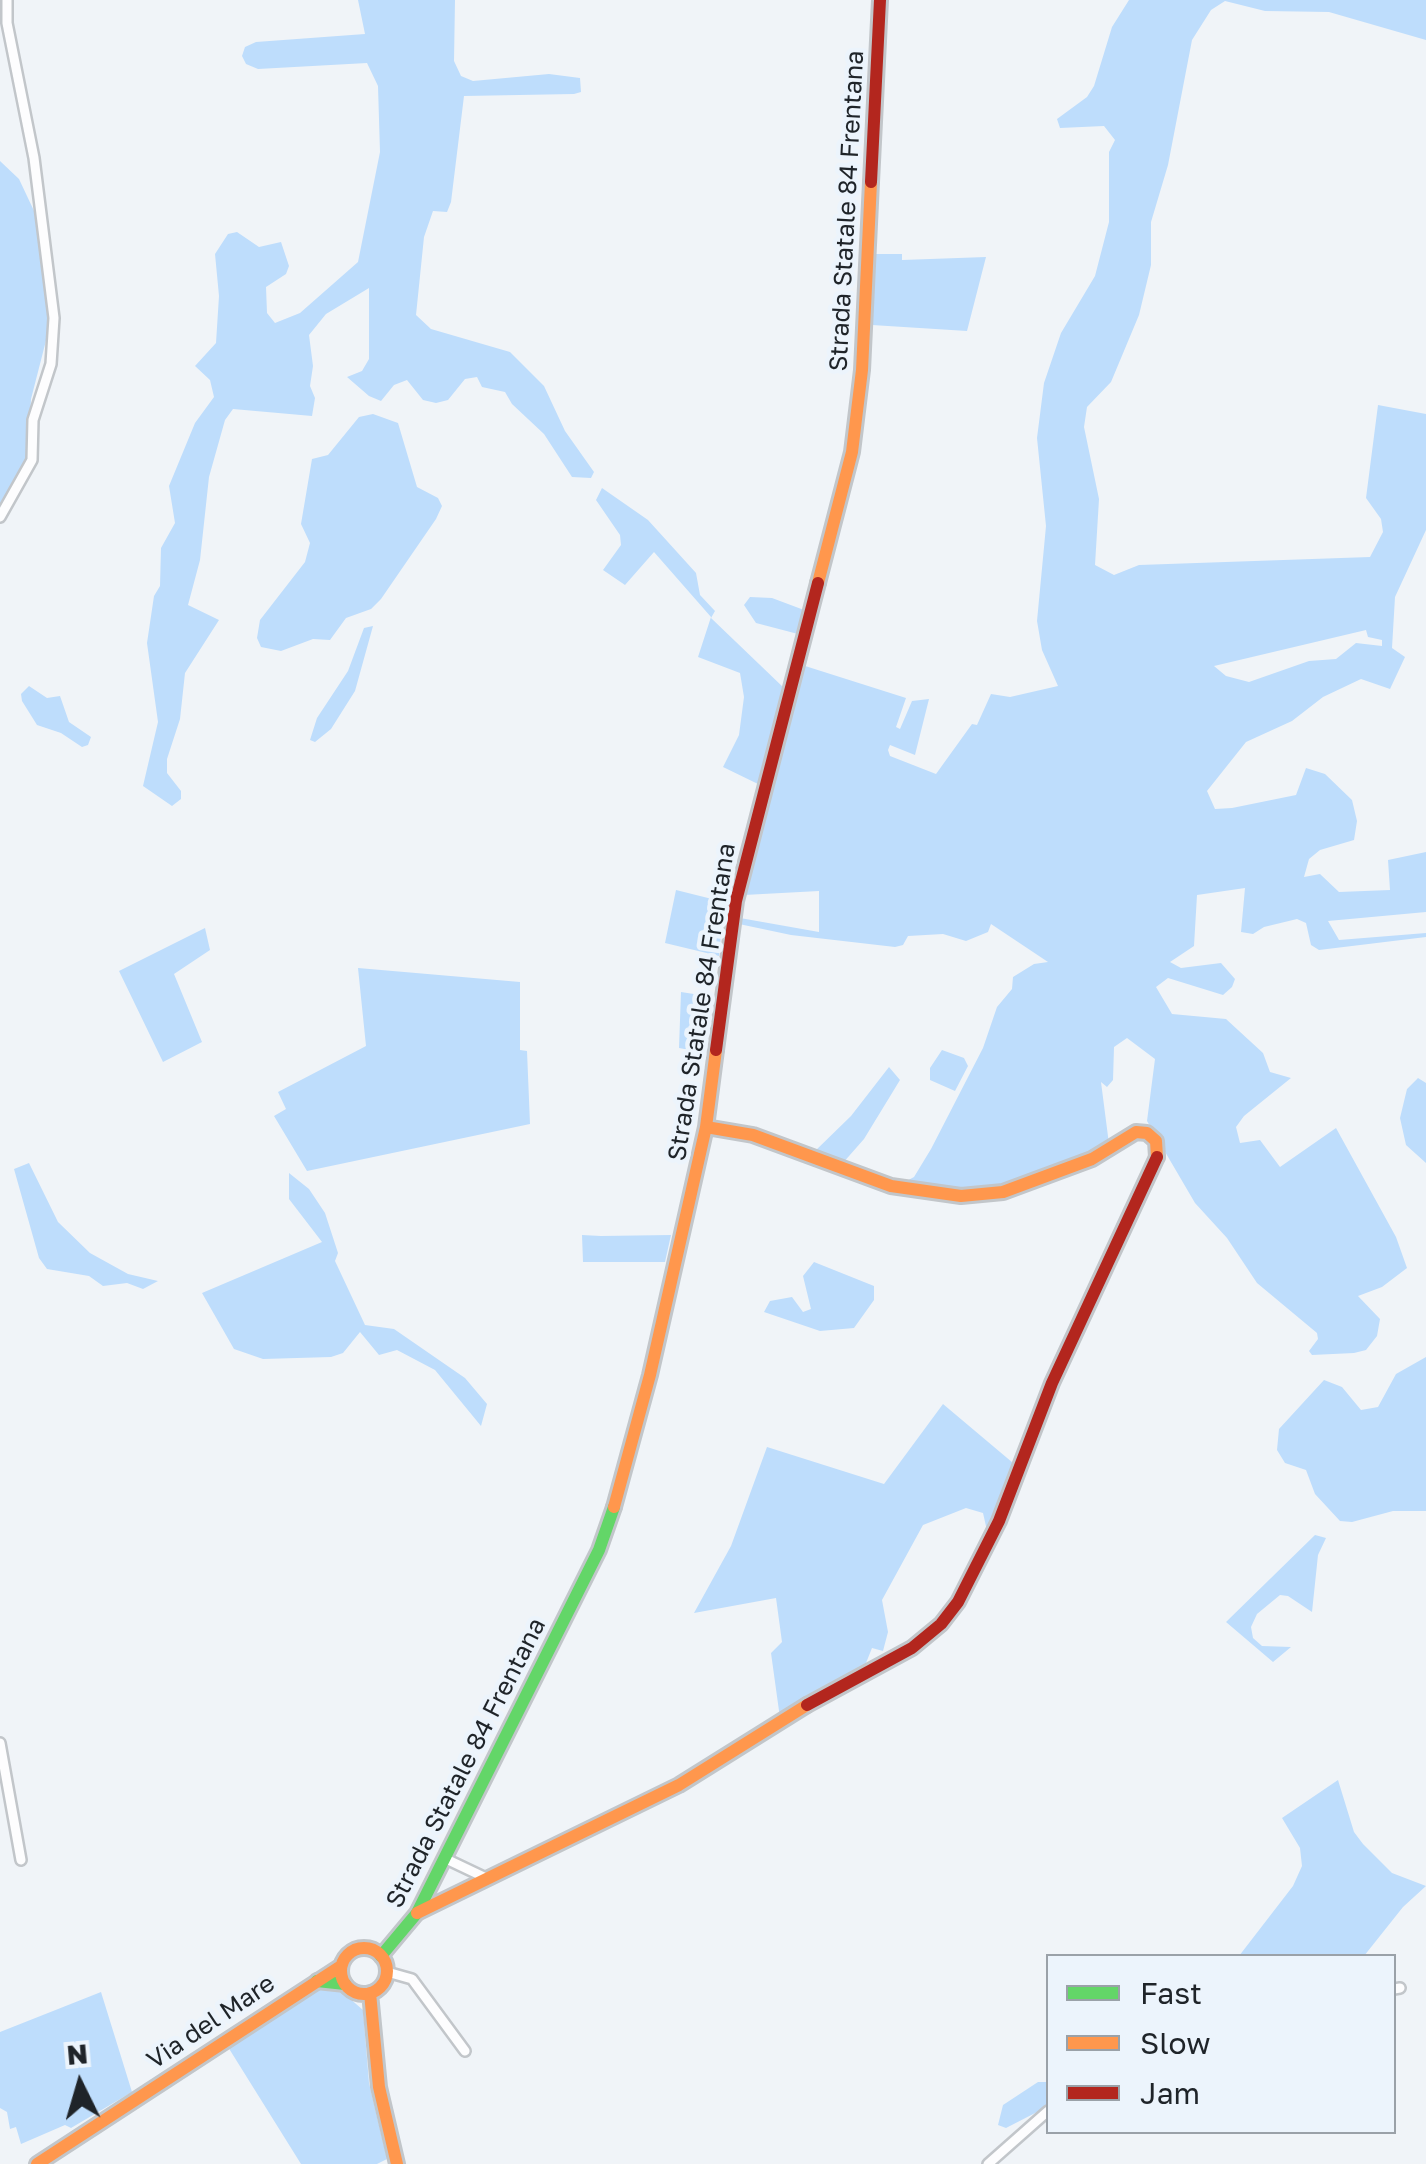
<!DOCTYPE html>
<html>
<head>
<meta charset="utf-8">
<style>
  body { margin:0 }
  #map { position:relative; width:1426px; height:2164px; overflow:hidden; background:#f0f4f8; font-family:"Golos Text",sans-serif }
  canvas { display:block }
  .legend { position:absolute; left:1046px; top:1954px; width:350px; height:180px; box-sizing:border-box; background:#ecf4fc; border:2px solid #9aa1a8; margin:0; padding:12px 18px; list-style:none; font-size:30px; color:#1f2429 }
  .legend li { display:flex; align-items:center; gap:20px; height:50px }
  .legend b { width:50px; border:2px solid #9aa1a8 }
  .north { position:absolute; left:30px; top:2034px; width:100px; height:100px; -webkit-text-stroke:8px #ecf4fc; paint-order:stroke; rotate:355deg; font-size:28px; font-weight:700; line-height:40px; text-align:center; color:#1f2429 }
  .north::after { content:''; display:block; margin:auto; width:35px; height:45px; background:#1f2429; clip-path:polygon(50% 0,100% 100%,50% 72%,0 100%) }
</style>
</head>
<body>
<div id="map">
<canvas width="1426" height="2164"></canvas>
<ul class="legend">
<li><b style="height:12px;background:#63d668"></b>Fast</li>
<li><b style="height:12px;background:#ff974d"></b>Slow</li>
<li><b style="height:12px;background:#b3261e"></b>Jam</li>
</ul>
<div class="north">N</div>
</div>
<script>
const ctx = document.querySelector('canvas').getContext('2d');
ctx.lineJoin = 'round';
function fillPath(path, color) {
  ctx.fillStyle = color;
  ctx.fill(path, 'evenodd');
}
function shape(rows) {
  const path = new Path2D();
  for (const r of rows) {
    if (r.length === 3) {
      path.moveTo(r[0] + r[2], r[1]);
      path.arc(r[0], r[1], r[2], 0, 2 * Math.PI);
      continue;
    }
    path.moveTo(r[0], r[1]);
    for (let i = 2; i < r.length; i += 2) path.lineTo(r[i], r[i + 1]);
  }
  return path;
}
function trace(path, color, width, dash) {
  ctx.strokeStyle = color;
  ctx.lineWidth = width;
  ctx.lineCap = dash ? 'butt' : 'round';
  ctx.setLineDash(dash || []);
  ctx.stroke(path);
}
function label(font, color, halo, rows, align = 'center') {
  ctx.font = font + ' "Golos Text",sans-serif';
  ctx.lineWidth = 9;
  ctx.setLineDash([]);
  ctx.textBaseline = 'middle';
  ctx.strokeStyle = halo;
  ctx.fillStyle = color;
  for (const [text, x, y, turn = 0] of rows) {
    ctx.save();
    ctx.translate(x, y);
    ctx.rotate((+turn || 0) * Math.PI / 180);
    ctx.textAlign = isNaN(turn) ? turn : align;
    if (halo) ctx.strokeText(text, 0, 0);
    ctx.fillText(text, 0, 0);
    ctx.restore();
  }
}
const green = shape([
  [358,0,455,0,454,61,461,76,473,81,549,74,580,78,581,92,574,94,464,96,451,202,447,212,433,211,424,237,416,315,431,329,510,352,544,386,565,431,594,472,591,478,572,477,544,434,512,404,505,392,482,387,477,377,465,379,448,400,436,403,423,400,407,380,394,385,381,401,369,396,347,377,362,371,369,359,369,288,326,314,309,335,313,366,310,386,315,398,312,416,233,409,225,420,209,477,200,560,188,605,219,620,185,673,180,719,167,759,167,773,181,791,181,799,172,806,143,786,158,722,147,643,154,596,160,586,161,548,175,523,169,486,195,423,214,397,210,380,195,366,216,343,219,296,215,254,228,234,237,232,259,247,281,242,289,266,286,274,266,287,267,313,275,323,300,313,358,262,380,152,378,86,367,63,258,69,246,64,242,56,245,47,256,42,365,34],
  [1129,0,1426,0,1426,40,1329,12,1265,11,1225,1,1211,10,1192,40,1168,165,1151,222,1151,265,1139,315,1111,382,1087,407,1084,427,1099,499,1095,565,1114,575,1139,565,1370,557,1383,532,1381,519,1366,498,1378,405,1426,414,1426,530,1395,597,1392,648,1405,657,1390,689,1361,679,1323,697,1292,721,1246,742,1207,791,1215,809,1232,808,1296,795,1306,768,1325,774,1352,800,1357,821,1354,840,1320,850,1309,859,1304,877,1320,874,1339,892,1390,890,1388,860,1426,852,1426,912,1328,921,1339,940,1426,933,1426,937,1319,950,1311,945,1306,923,1297,919,1264,927,1253,934,1241,932,1245,888,1197,895,1194,946,1170,962,1181,968,1221,963,1235,979,1232,987,1223,995,1168,978,1156,987,1172,1014,1226,1019,1263,1053,1270,1072,1291,1078,1244,1116,1236,1127,1240,1143,1260,1140,1280,1167,1336,1128,1396,1237,1407,1268,1382,1287,1358,1296,1380,1319,1377,1336,1366,1350,1354,1353,1312,1355,1309,1351,1318,1339,1317,1333,1257,1283,1227,1238,1195,1203,1147,1121,1155,1059,1127,1038,1114,1047,1113,1080,1107,1087,1101,1082,1109,1144,999,1190,977,1192,901,1184,914,1177,931,1149,983,1048,997,1007,1012,989,1013,977,1034,964,1048,962,991,924,988,932,966,941,943,934,908,936,903,945,895,947,791,935,739,924,740,918,819,932,819,891,744,895,802,665,906,698,896,727,900,729,912,701,929,699,915,755,890,745,888,750,890,756,936,774,972,724,977,725,991,694,1010,697,1058,686,1042,650,1037,621,1046,526,1037,438,1044,383,1061,333,1095,276,1109,222,1109,152,1115,140,1104,126,1060,128,1057,119,1087,97,1094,86,1112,27],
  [1366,630,1368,637,1382,640,1382,646,1356,643,1336,659,1309,661,1249,682,1226,676,1214,666],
  [0,161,19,179,35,213,50,325,31,399,28,463,13,505,0,504],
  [875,254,902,254,902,260,986,257,967,331,872,325],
  [373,414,398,423,417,487,438,498,442,506,436,519,381,599,371,609,346,618,330,640,313,639,281,651,261,647,257,638,260,620,305,562,310,543,301,524,312,459,328,455,359,417],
  [602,488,648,520,696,573,700,595,715,611,711,618,784,688,758,784,723,767,739,735,744,697,740,673,698,657,711,617,654,552,625,585,603,570,621,545,620,535,596,500],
  [750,597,772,598,804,610,798,634,756,623,744,605],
  [373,626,355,691,331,729,315,742,310,740,317,718,348,671,364,628],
  [29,686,47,698,60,696,69,722,91,737,88,745,82,747,61,733,37,725,22,701,21,694],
  [676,890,724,902,719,956,665,943],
  [205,928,210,950,174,974,202,1042,163,1062,119,971],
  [358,968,520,982,520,1050,527,1051,530,1124,307,1171,274,1116,286,1109,278,1092,366,1046],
  [681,992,713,997,706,1053,679,1048],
  [942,1050,964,1058,968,1066,955,1091,930,1080,930,1068],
  [889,1067,900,1080,864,1139,842,1164,813,1153,851,1116],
  [1418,1078,1426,1083,1426,1163,1406,1145,1400,1118,1407,1089],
  [29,1163,58,1222,90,1253,128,1274,158,1281,143,1289,127,1283,103,1286,89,1276,47,1269,39,1258,14,1169],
  [289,1173,309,1189,325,1213,338,1253,335,1261,365,1325,394,1329,465,1378,487,1404,481,1426,435,1370,397,1350,379,1355,360,1332,343,1353,331,1357,263,1359,234,1349,202,1293,322,1242,289,1199],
  [582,1235,601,1236,671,1235,665,1262,583,1262],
  [814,1262,874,1286,874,1300,854,1328,820,1331,764,1312,770,1301,792,1297,803,1312,811,1309,803,1276],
  [1426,1357,1426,1511,1393,1511,1352,1522,1340,1521,1315,1494,1306,1470,1285,1463,1277,1450,1279,1429,1324,1380,1342,1387,1361,1410,1378,1407,1396,1374],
  [943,1404,1019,1468,988,1535,983,1513,966,1508,923,1525,882,1600,888,1632,883,1651,872,1648,866,1663,780,1718,771,1653,782,1642,776,1598,694,1613,731,1546,767,1447,884,1484],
  [1315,1535,1326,1538,1318,1555,1312,1612,1288,1596,1280,1595,1257,1614,1251,1627,1253,1638,1262,1646,1291,1647,1273,1662,1226,1622],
  [1338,1780,1354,1832,1363,1844,1392,1873,1426,1886,1403,1907,1364,1956,1239,1956,1293,1886,1302,1866,1300,1848,1282,1818],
  [318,1988,340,1990,363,2010,369,2083,387,2159,377,2164,301,2164,228,2047],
  [101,1992,132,2092,71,2128,65,2125,21,2144,16,2127,10,2129,7,2112,0,2108,0,2032],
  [1038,2082,1048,2082,1048,2114,1041,2110,1006,2128,998,2125,1003,2105]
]);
const street = shape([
  [0,517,32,460,33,420,51,364,54,318,34,158,7,23,7,0],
  [0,1743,21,1860],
  [444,1858,484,1877],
  [387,1972,412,1979,465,2051],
  [1394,1989,1400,1988],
  [988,2164,1048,2111]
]);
const fast = shape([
  [381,1956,417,1913,599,1550,614,1507],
  [317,1981,345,1984]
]);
const slow = shape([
  [818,583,852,452,862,370,871,182],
  [706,1127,753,1135,891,1186,961,1196,1003,1192,1092,1159,1136,1132,1147,1133,1156,1141,1157,1157],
  [614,1507,650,1375,706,1127,716,1050],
  [417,1913,679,1785,807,1705],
  [364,1971,23],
  [370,1993,379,2087,397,2164],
  [37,2164,341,1966]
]);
const jam = shape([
  [871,182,880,0],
  [716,1050,736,901,818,583],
  [807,1705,912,1648,941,1624,958,1602,999,1521,1052,1383,1157,1157]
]);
const streetNames = [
  ["Strada Statale 84 Frentana",847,211,-87],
  ["Strada Statale 84 Frentana",702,1002,-81],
  ["Strada Statale 84 Frentana",466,1763,-63],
  ["Via del Mare",211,2022,-34]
];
fillPath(green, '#beddfc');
trace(street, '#c2c6ca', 14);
trace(fast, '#c2c6ca', 18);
trace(slow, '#c2c6ca', 18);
trace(jam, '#c2c6ca', 18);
trace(street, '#fdfdfe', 9);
trace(fast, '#63d668', 12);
trace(slow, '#ff974d', 12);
trace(jam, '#b3261e', 12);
label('25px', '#1f2429', '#ecf4fc', streetNames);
</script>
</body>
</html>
